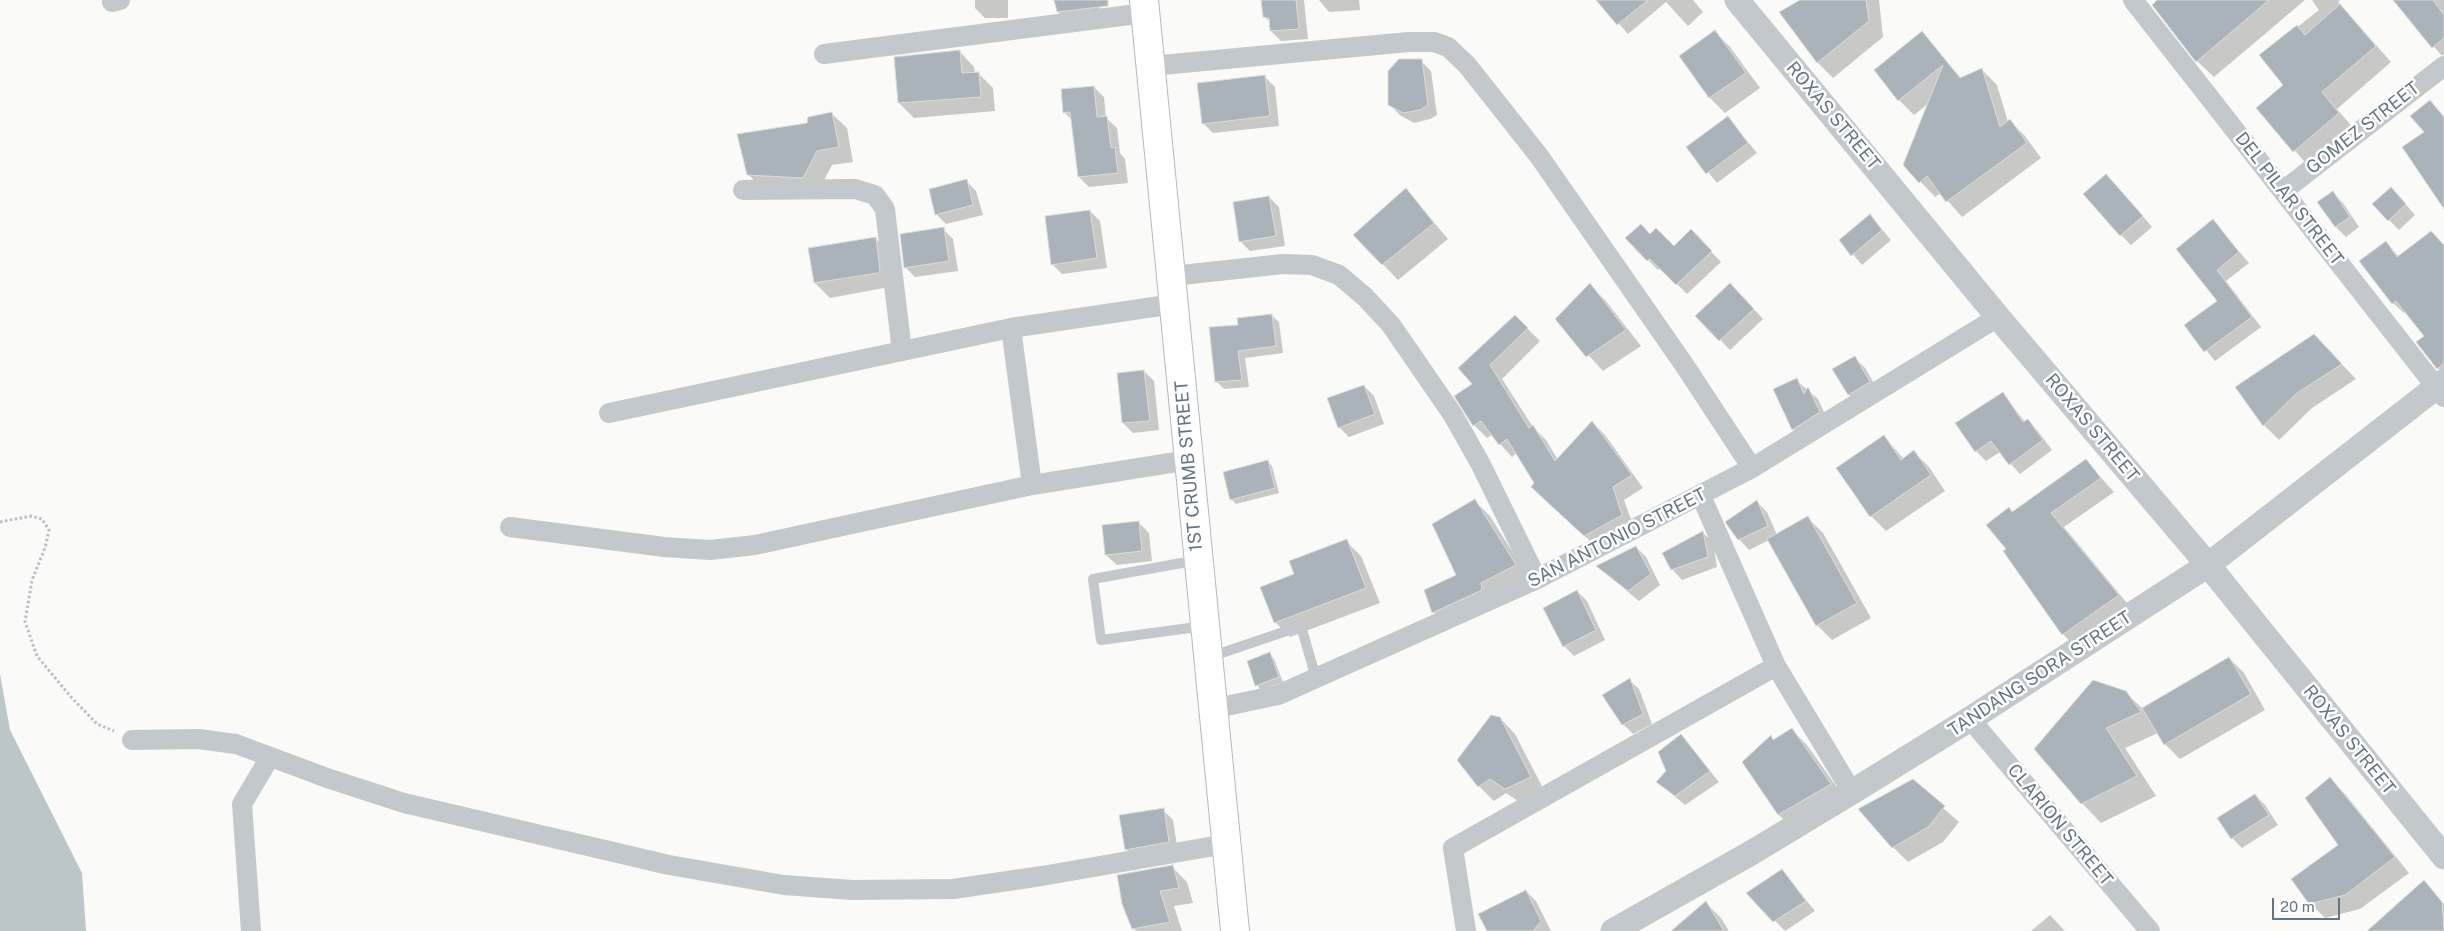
<!DOCTYPE html>
<html>
<head>
<meta charset="utf-8">
<style>
  body { margin:0 }
  #map { position:relative; width:2444px; height:931px; overflow:hidden; background:#fafaf8; font-family:"Public Sans",sans-serif }
  canvas { display:block }
  .scale { position:absolute; left:2272px; top:898px; width:68px; height:22px; box-sizing:border-box; border:2px solid #657683; border-top:0; padding-left:6px; font-size:15px; line-height:18px; white-space:nowrap; color:#657683; -webkit-text-stroke:4px #fff; paint-order:stroke }
</style>
</head>
<body>
<div id="map">
<canvas width="2444" height="931"></canvas>
<div class="scale">20 m</div>
</div>
<script>
const ctx = document.querySelector('canvas').getContext('2d');
ctx.lineJoin = 'round';
function fillPath(path, color) {
  ctx.fillStyle = color;
  ctx.fill(path, 'evenodd');
}
function shape(rows) {
  const path = new Path2D();
  for (const r of rows) {
    path.moveTo(r[0], r[1]);
    for (let i = 2; i < r.length; i += 2) path.lineTo(r[i], r[i + 1]);
  }
  return path;
}
function trace(path, color, width, dash) {
  ctx.strokeStyle = color;
  ctx.lineWidth = width;
  ctx.lineCap = dash ? 'butt' : 'round';
  ctx.setLineDash(dash || []);
  ctx.stroke(path);
}
function label(font, color, halo, rows, align = 'center') {
  ctx.font = font + ' "Public Sans",sans-serif';
  ctx.lineWidth = 5;
  ctx.setLineDash([]);
  ctx.textBaseline = 'middle';
  ctx.strokeStyle = halo;
  ctx.fillStyle = color;
  for (const [text, x, y, turn = 0] of rows) {
    ctx.save();
    ctx.translate(x, y);
    ctx.rotate((+turn || 0) * Math.PI / 180);
    ctx.textAlign = isNaN(turn) ? turn : align;
    if (halo) ctx.strokeText(text, 0, 0);
    ctx.fillText(text, 0, 0);
    ctx.restore();
  }
}
const water = shape([
  [0,674,10,730,82,873,86,931,0,931]
]);
const shadow = shape([
  [975,0,1008,0,1008,18,985,18,975,8],
  [1056,0,1098,0,1102,17,1068,22,1058,12],
  [1262,0,1304,0,1308,39,1281,41,1271,31,1270,22,1264,16],
  [1319,0,1359,0,1360,10,1329,12],
  [1600,0,1693,0,1703,12,1688,26,1666,2,1628,34,1599,1],
  [1803,0,1879,0,1883,37,1833,78,1818,63,1781,12],
  [2159,0,2305,0,2214,77,2197,61],
  [2312,0,2340,0,2338,2,2391,62,2337,109,2355,130,2310,168,2258,108,2285,86,2261,56,2319,10],
  [2404,0,2444,0,2444,54,2442,56,2398,4],
  [1715,32,1730,47,1760,88,1725,113,1710,98,1680,56],
  [1922,33,1961,78,1982,70,1997,85,2008,122,2010,121,2025,136,2041,158,1962,217,1941,193,1935,197,1904,164,1929,103,1914,115,1899,100],
  [959,51,974,67,975,73,978,73,993,88,995,111,914,118,899,103],
  [1421,61,1431,71,1437,115,1430,119,1414,123,1400,115,1390,105],
  [1264,76,1275,87,1279,126,1213,133,1203,123],
  [1094,87,1104,97,1106,118,1117,128,1120,153,1125,159,1128,183,1089,187,1079,177,1072,120,1064,112],
  [831,113,847,128,853,162,832,165,818,192,763,190,748,174,808,124],
  [1728,118,1757,153,1717,183,1688,148],
  [966,181,976,191,983,215,946,224,936,214],
  [2116,185,2152,227,2131,245,2121,235],
  [1406,190,1448,239,1398,280,1355,235],
  [2333,193,2343,203,2359,227,2346,237,2336,227],
  [1269,197,1279,207,1285,246,1250,251,1240,241],
  [2401,199,2415,215,2399,230,2389,220],
  [1090,211,1100,221,1107,268,1062,274,1052,264],
  [1870,215,1891,240,1862,265,1841,240],
  [2213,221,2249,263,2226,281,2261,327,2215,361,2186,325,2219,301],
  [943,229,953,239,958,271,915,277,905,267],
  [1691,231,1721,262,1687,294,1661,268,1658,270,1627,238,1650,235,1674,247],
  [876,239,891,254,895,286,830,298,815,283,810,249],
  [2386,242,2399,257,2444,245,2444,374,2438,368,2425,336,2406,311,2404,313,2393,303],
  [1590,285,1605,300,1641,346,1603,371,1556,319],
  [1740,294,1763,319,1730,350,1697,316],
  [1271,315,1279,322,1283,353,1245,358,1249,387,1224,389,1216,381,1240,326],
  [1515,316,1540,341,1502,379,1533,427,1546,440,1558,460,1592,422,1605,435,1643,488,1624,500,1634,528,1598,548,1545,500,1517,453,1512,457,1492,435,1487,438,1474,425,1474,384],
  [2326,348,2356,379,2312,408,2279,440,2264,425],
  [1855,358,1865,368,1879,392,1859,405,1849,395],
  [1144,371,1154,381,1159,430,1133,433,1123,423],
  [1796,380,1818,399,1829,423,1803,439,1793,429],
  [1364,386,1374,396,1384,424,1349,437,1339,427],
  [2003,394,2025,422,2027,420,2037,430,2052,450,2020,474,2000,452,1986,461,1976,451],
  [1884,437,1904,459,1914,452,1929,467,1945,491,1886,531,1871,516],
  [2085,460,2114,492,2064,527,2132,609,2076,648,2063,634,2007,549,2009,508,2013,513],
  [1268,462,1272,466,1279,493,1236,504,1231,499],
  [1475,501,1490,516,1530,580,1449,627,1434,612,1457,576],
  [1757,502,1767,512,1777,535,1808,518,1823,533,1871,618,1832,640,1817,625,1769,540,1749,550,1739,539],
  [1139,523,1149,533,1152,561,1117,565,1106,555],
  [1703,533,1713,542,1717,567,1682,580,1672,569],
  [1346,541,1361,556,1380,603,1290,637,1275,622,1296,575],
  [1636,547,1646,557,1660,585,1639,601,1598,567],
  [1577,591,1587,601,1605,640,1574,656,1564,646,1544,609],
  [1270,654,1274,659,1283,682,1261,690,1257,685],
  [2229,658,2244,673,2265,710,2180,759,2165,744,2158,733,2125,748,2156,796,2101,823,2082,803,2036,749,2125,692,2143,709],
  [1629,680,1639,689,1652,724,1633,734,1623,724],
  [1500,718,1515,734,1545,792,1521,803,1506,793,1494,801,1479,786],
  [1792,730,1807,745,1846,800,1794,830,1779,815,1743,762,1771,737,1774,741],
  [1681,735,1719,782,1685,805,1658,782,1668,771],
  [2330,779,2345,794,2409,873,2360,909,2325,918,2310,903,2339,846],
  [1912,781,1959,822,1943,842,1908,862,1893,847],
  [2255,795,2265,805,2278,825,2242,848,2232,838],
  [1163,810,1173,820,1178,852,1136,859,1126,849],
  [1172,867,1187,882,1193,903,1174,906,1182,931,1136,931,1133,928],
  [1782,870,1815,911,1785,931,1748,893],
  [2424,882,2444,904,2444,931,2369,931],
  [1526,891,1536,901,1551,931,1488,931],
  [1706,903,1721,918,1729,931,1673,931],
  [2050,915,2065,931,2031,931]
]);
const building = shape([
  [1054,0,1108,0,1108,6,1057,12,1054,0],
  [1261,0,1296,0,1299,29,1270,31,1269,18,1263,17,1261,0],
  [1596,0,1648,0,1617,25,1596,0],
  [1800,0,1866,0,1869,21,1817,63,1779,12,1800,0],
  [2157,0,2269,0,2196,62,2152,5,2157,0],
  [2393,0,2433,0,2444,15,2444,38,2432,48,2393,0],
  [2340,4,2376,46,2322,92,2339,113,2293,152,2256,108,2283,85,2259,55,2297,25,2305,35,2340,4],
  [1715,30,1746,73,1709,98,1679,56,1715,30],
  [1922,31,1960,78,1982,68,2000,127,2010,119,2027,143,1946,202,1927,176,1919,183,1903,165,1943,65,1898,101,1874,70,1922,31],
  [960,50,962,73,979,72,981,97,898,103,894,57,960,50],
  [1399,59,1422,59,1428,105,1420,110,1403,113,1388,105,1388,71,1399,59],
  [1265,75,1270,116,1202,124,1197,83,1265,75],
  [1094,86,1097,117,1107,116,1111,148,1115,147,1118,173,1078,177,1070,112,1063,113,1061,89,1094,86],
  [2430,100,2444,117,2444,209,2402,147,2424,132,2410,116,2430,100],
  [832,112,839,147,817,151,803,178,747,175,737,134,807,123,808,117,832,112],
  [1728,116,1748,143,1706,174,1686,147,1728,116],
  [2106,174,2143,216,2120,236,2083,194,2106,174],
  [967,179,973,205,935,215,929,189,967,179],
  [2391,187,2406,204,2388,221,2372,204,2391,187],
  [1406,188,1434,223,1382,265,1353,235,1406,188],
  [2333,191,2350,217,2335,227,2317,202,2333,191],
  [1269,196,1276,236,1239,242,1233,202,1269,196],
  [1090,210,1097,258,1051,265,1045,216,1090,210],
  [1870,214,1882,230,1851,256,1839,240,1870,214],
  [2213,219,2239,252,2217,270,2252,317,2204,352,2184,325,2217,301,2176,249,2213,219],
  [1641,224,1650,234,1656,228,1674,246,1691,229,1712,251,1676,285,1650,259,1647,261,1625,238,1641,224],
  [944,227,949,261,904,268,900,234,944,227],
  [2431,231,2444,245,2444,363,2437,369,2416,342,2424,336,2396,301,2392,304,2359,261,2386,241,2397,257,2431,231],
  [876,237,880,271,878,273,814,283,808,248,876,237],
  [1590,283,1626,330,1586,357,1555,319,1590,283],
  [1730,283,1754,309,1719,341,1695,316,1730,283],
  [1272,314,1276,346,1238,351,1242,380,1215,382,1209,327,1238,325,1237,318,1272,314],
  [1515,315,1528,328,1490,365,1529,428,1533,425,1555,461,1592,421,1632,475,1613,487,1622,515,1584,536,1531,487,1534,483,1507,439,1499,445,1481,421,1473,426,1454,396,1472,384,1458,368,1515,315],
  [2314,334,2342,364,2297,393,2263,426,2235,387,2314,334],
  [1855,356,1870,382,1848,395,1832,369,1855,356],
  [1144,370,1150,421,1122,423,1117,373,1144,370],
  [1797,378,1804,394,1808,387,1820,412,1792,430,1773,389,1797,378],
  [1364,385,1375,414,1338,428,1327,398,1364,385],
  [2003,392,2023,422,2028,419,2043,440,2009,465,1991,441,1975,452,1955,423,2003,392],
  [1884,435,1901,460,1914,450,1931,475,1870,517,1836,468,1884,435],
  [2086,459,2101,478,2051,513,2119,595,2062,635,2003,551,2006,549,1986,525,2009,507,2012,512,2086,459],
  [1268,460,1275,488,1230,500,1223,472,1268,460],
  [1475,499,1516,565,1481,583,1482,590,1432,613,1424,590,1456,575,1432,524,1475,499],
  [1757,500,1768,526,1738,540,1725,522,1757,500],
  [1808,516,1857,603,1816,626,1767,539,1808,516],
  [1139,521,1142,551,1105,555,1102,525,1139,521],
  [1703,531,1708,557,1671,570,1662,553,1703,531],
  [1347,539,1366,588,1274,623,1260,587,1294,574,1289,561,1347,539],
  [1636,546,1651,574,1628,591,1596,566,1636,546],
  [1577,590,1596,630,1563,647,1543,608,1577,590],
  [1270,652,1279,677,1255,686,1247,661,1270,652],
  [2229,657,2251,694,2164,745,2142,708,2229,657],
  [1630,678,1643,714,1622,725,1602,695,1630,678],
  [2093,680,2126,691,2141,712,2106,728,2137,776,2081,804,2034,749,2093,680],
  [1491,715,1500,717,1531,777,1505,789,1490,779,1478,787,1457,760,1491,715],
  [1792,728,1831,784,1778,815,1742,762,1771,735,1773,740,1792,728],
  [1681,734,1710,771,1675,796,1656,782,1666,771,1658,752,1681,734],
  [2330,777,2395,857,2345,895,2309,904,2291,879,2338,845,2305,798,2330,777],
  [1913,779,1945,806,1928,827,1892,848,1858,809,1913,779],
  [2255,794,2269,815,2231,839,2217,818,2255,794],
  [1164,808,1169,842,1125,850,1119,815,1164,808],
  [1173,865,1179,888,1160,891,1170,922,1132,929,1122,904,1117,875,1173,865],
  [1782,869,1806,901,1773,922,1746,893,1782,869],
  [2424,880,2442,902,2444,931,2367,931,2424,880],
  [1526,890,1541,921,1533,931,1487,931,1478,914,1526,890],
  [1706,901,1724,931,1671,931,1706,901]
]);
const path = shape([
  [0,522,31,516,42,519,49,530,45,548,32,580,25,622,37,656,71,697,97,724,114,731]
]);
const service = shape([
  [1198,560,1093,579,1101,640,1204,626],
  [1210,657,1301,626,1316,678]
]);
const minor = shape([
  [2133,0,2444,397],
  [112,2,120,0],
  [824,54,1145,13],
  [1151,66,1409,42,1434,42,1448,47,1467,65,1539,156,1685,366,1752,468],
  [743,190,855,189,875,195,885,209,886,218,902,351],
  [2283,191,2444,66],
  [1172,276,1283,264,1312,265,1339,275,1365,297,1391,325,1453,415,1480,463,1537,579],
  [1011,328,1032,485],
  [609,413,1011,328,1174,304],
  [1701,496,1776,666,1852,792],
  [510,527,664,547,710,550,755,545,1032,485,1189,460],
  [1212,709,1278,695,1537,579,1752,468,1998,317],
  [1970,719,2150,931],
  [132,740,198,739,236,744,327,778,404,803,669,865,784,885,852,890,953,889,1042,876,1226,844],
  [251,931,242,804,270,757],
  [1466,931,1453,848,1776,666]
]);
const tertiary = shape([
  [1737,0,1998,317,2208,565,2444,857],
  [1613,931,1751,853,1852,792,1970,719,2208,565,2444,381]
]);
const secondary = shape([
  [1144,0,1235,931]
]);
const streetNames = [
  ["ROXAS STREET",1833,116,50],
  ["GOMEZ STREET",2363,128,-38],
  ["DEL PILAR STREET",2289,199,52],
  ["ROXAS STREET",2092,428,50],
  ["1ST CRUMB STREET",1189,466,-95],
  ["SAN ANTONIO STREET",1617,538,-27],
  ["TANDANG SORA STREET",2040,674,-33],
  ["ROXAS STREET",2349,740,51],
  ["CLARION STREET",2060,825,50]
];
fillPath(water, '#bbc7cb');
fillPath(shadow, '#0003');
fillPath(building, '#aab3b9');
trace(building, '#dcdcda', 1);
trace(secondary, '#b3babf', 30);
trace(path, '#bbbfc2', 3, [2.5, 2.5]);
trace(service, '#c3c8cc', 10);
trace(minor, '#c3c8cc', 20);
trace(tertiary, '#c3c8cc', 25);
trace(secondary, '#fff', 28);
label('18px', '#657683', '#fff', streetNames);
</script>
</body>
</html>
